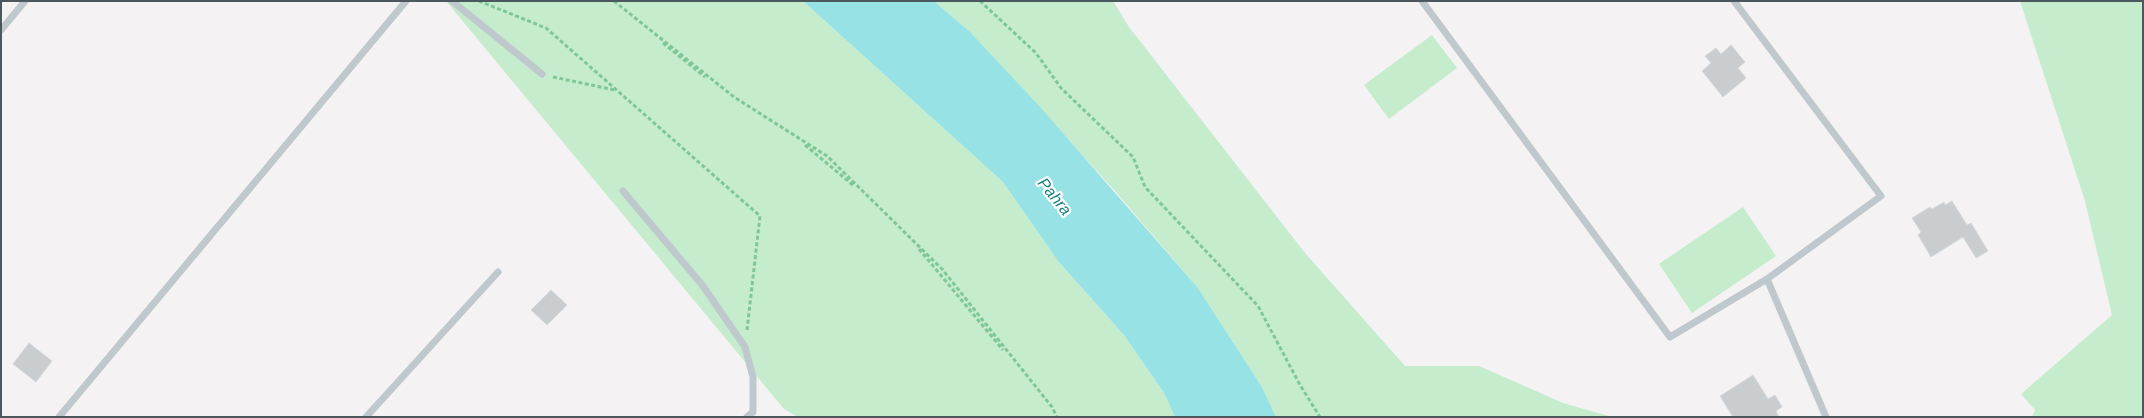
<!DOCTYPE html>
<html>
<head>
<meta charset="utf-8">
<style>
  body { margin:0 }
  #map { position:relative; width:2144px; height:418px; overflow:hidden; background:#f4f2f2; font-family:Arial,sans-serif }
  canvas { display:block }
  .frame { position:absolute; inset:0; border:2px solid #4b585d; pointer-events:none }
</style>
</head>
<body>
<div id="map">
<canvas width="2144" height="418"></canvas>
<div class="frame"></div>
</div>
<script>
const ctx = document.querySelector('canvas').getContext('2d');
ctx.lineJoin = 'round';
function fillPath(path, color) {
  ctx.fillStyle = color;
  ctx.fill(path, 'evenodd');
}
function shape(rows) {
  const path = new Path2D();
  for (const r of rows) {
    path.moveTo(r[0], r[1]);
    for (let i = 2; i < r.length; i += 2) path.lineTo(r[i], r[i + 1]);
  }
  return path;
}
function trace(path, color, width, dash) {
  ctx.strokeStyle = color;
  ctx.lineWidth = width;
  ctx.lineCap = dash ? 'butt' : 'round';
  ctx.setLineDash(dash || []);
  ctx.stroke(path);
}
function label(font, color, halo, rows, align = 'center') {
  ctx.font = font + ' Arial,sans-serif';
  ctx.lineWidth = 4.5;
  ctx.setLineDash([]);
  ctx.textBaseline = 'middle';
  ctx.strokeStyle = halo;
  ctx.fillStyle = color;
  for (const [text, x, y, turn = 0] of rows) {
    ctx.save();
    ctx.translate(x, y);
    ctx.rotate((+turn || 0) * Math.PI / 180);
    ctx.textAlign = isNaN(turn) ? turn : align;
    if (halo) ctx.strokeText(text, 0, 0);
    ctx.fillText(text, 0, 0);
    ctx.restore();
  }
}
const green = shape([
  [446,1,803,1,1003,182,1058,261,1124,335,1164,393,1175,417,798,417,784,409],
  [934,1,1113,1,1129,27,1305,253,1405,366,1479,366,1563,403,1612,417,1276,417,1262,387,1198,288,1115,191,970,32],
  [2020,1,2143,1,2143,417,2032,417,2035,410,2021,394,2112,315,2085,201],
  [1432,35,1457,68,1389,119,1364,85],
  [1743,207,1776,256,1692,313,1659,264]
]);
const water = shape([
  [803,1,934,1,970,32,1041,108,1198,288,1262,387,1276,417,1175,417,1164,393,1124,335,1058,261,1003,182]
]);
const building = shape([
  [1731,45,1745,62,1738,68,1746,78,1723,97,1702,71,1711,63,1705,56,1716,48,1721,54,1731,45],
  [1952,201,1967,225,1971,223,1988,251,1976,258,1963,237,1931,257,1918,235,1921,232,1912,218,1930,207,1932,209,1944,202,1945,205,1952,201],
  [551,290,567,305,547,325,531,310,551,290],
  [29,343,52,361,36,382,13,364,29,343],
  [1753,375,1768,399,1775,395,1782,407,1776,411,1779,417,1733,417,1720,396,1753,375]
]);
const path = shape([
  [479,1,546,28,760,216,747,330],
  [614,1,734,97,827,156,942,269,1052,407,1057,417],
  [980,1,1036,53,1061,88,1133,157,1145,187,1258,306,1300,385,1320,417],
  [663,43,705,77],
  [553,77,615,90],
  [805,145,854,186],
  [919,249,1003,350]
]);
const service = shape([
  [452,1,542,74],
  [1422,1,1670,337,1767,279,1881,196,1734,1],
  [1,30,25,1],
  [623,191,703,286,745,347,753,377,753,412,747,417],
  [1767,279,1826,417],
  [59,417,406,1],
  [366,417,498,272]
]);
const waterNames = [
  ["Pahra",1054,197,51]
];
fillPath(green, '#c5eccd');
fillPath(water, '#96e2e5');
fillPath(building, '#c9cdd0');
trace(building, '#d6d9dc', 1);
trace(path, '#80c797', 3, [4, 2.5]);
trace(service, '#bfc8cc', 7);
label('italic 16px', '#188184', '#fff', waterNames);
</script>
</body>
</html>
